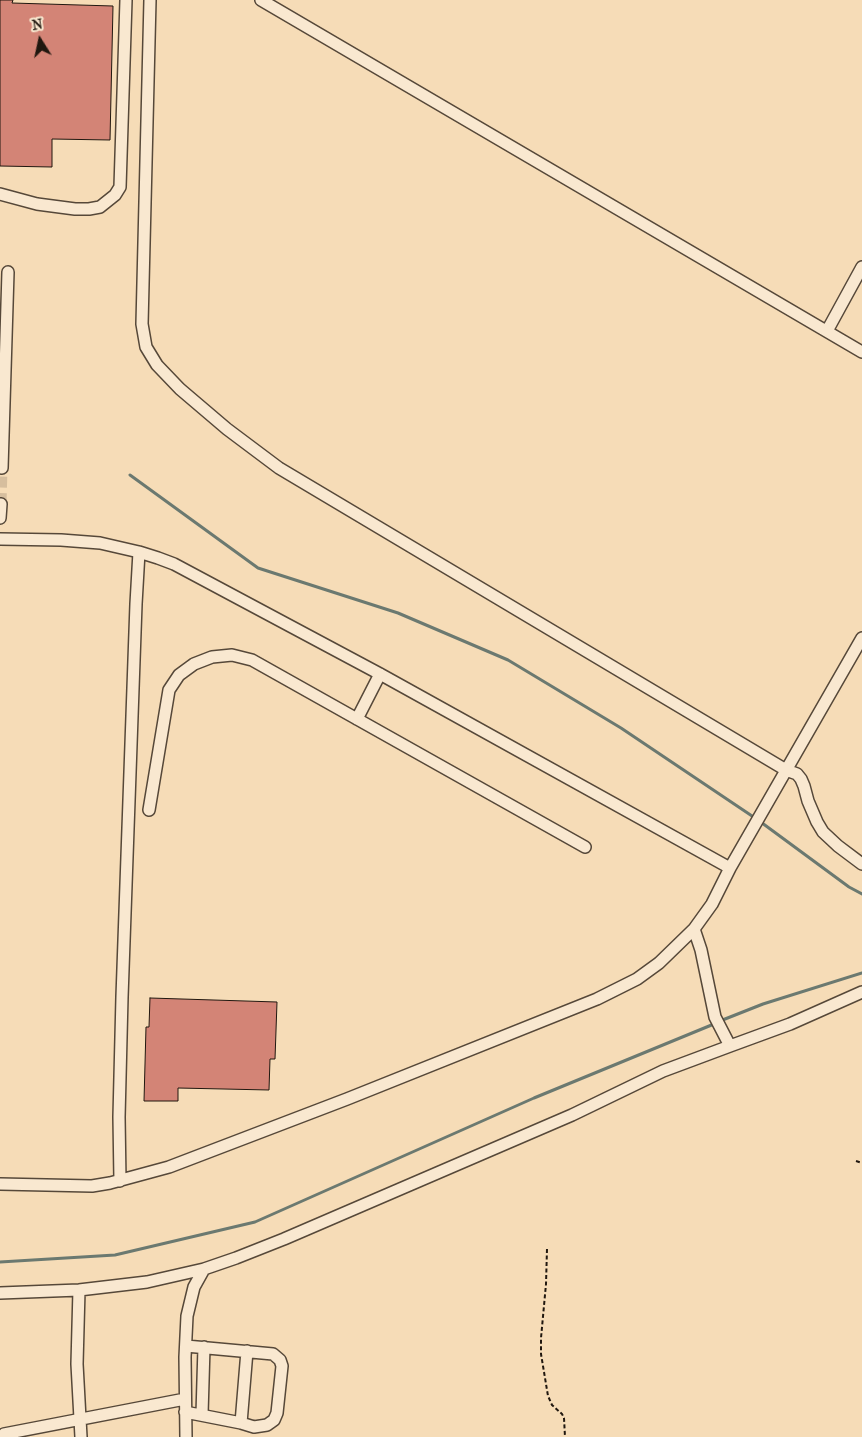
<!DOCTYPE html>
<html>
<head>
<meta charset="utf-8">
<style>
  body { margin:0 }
  #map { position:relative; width:862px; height:1437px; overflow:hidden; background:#f6dcb7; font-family:"IM FELL French Canon",serif }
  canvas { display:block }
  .north { position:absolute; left:15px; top:15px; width:50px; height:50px; -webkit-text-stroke:4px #f9e8d0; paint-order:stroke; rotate:350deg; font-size:14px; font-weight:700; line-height:20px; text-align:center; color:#20170f }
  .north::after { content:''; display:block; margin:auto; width:18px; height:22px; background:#20170f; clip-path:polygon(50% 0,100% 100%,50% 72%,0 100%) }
</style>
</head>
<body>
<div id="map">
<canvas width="862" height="1437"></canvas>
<div class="north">N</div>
</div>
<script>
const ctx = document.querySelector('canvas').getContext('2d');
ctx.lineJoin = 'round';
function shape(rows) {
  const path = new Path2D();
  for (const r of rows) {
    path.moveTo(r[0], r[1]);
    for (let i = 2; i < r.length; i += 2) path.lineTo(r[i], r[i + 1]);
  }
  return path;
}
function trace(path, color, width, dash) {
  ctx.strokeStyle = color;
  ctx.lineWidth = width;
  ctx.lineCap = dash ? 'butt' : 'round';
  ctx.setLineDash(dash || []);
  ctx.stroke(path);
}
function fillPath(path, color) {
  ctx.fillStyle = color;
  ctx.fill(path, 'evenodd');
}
const stream = shape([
  [130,475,258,568,398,613,508,660,621,728,758,820,849,887,862,894],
  [720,1021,763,1004,862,973],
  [0,1262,115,1255,255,1222,534,1098,714,1024]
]);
const building = shape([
  [0,0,13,0,12,3,113,6,110,140,52,139,52,167,0,166,0,0],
  [150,998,277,1002,275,1059,270,1059,269,1090,178,1088,178,1101,144,1101,146,1027,149,1027,150,998]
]);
const minorTunnel = shape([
  [1,504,2,468]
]);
const path = shape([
  [856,1161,862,1163],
  [547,1249,546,1284,541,1338,541,1354,548,1396,552,1405,562,1414,564,1418,565,1437]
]);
const minor = shape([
  [150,0,142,324,146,347,157,365,180,389,227,429,279,468,786,770,797,774,801,779,804,786,808,801,817,822,823,832,838,846,862,864],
  [261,0,862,352],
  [0,194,37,204,75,209,89,209,100,207,115,195,120,187,126,0],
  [827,331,862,267],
  [2,468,8,272],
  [0,518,1,504],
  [0,539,61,540,100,543,139,552,158,558,174,564,380,674,730,868],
  [357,719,380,674],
  [149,810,169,690,179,675,194,664,212,657,232,655,252,660,585,847],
  [694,929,701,950,715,1017,730,1046,790,1024,862,992],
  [120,1181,119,1117,122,997,136,604,139,552],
  [0,1184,92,1186,110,1183,169,1167,347,1099,597,999,637,979,659,963,694,929,712,904,730,868,862,638],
  [79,1290,77,1364,81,1437],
  [0,1293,79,1290,147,1282,204,1269,236,1258,284,1239,572,1115,663,1071,730,1046],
  [185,1412,241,1423,254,1427,267,1425,274,1420,277,1413,282,1366,280,1360,273,1354,186,1346],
  [202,1414,204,1347],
  [241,1423,247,1351],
  [4,1434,185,1399],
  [186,1437,185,1357,187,1316,194,1287,204,1269]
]);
trace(stream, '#6b7970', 3);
fillPath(building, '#d38476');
trace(building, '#20170f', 1);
trace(minorTunnel, '#d6be9e', 11, [11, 5.5]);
trace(minor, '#564839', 14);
trace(path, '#20170f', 2, [4, 2.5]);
trace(minor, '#f9e8d0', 11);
</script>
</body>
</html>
